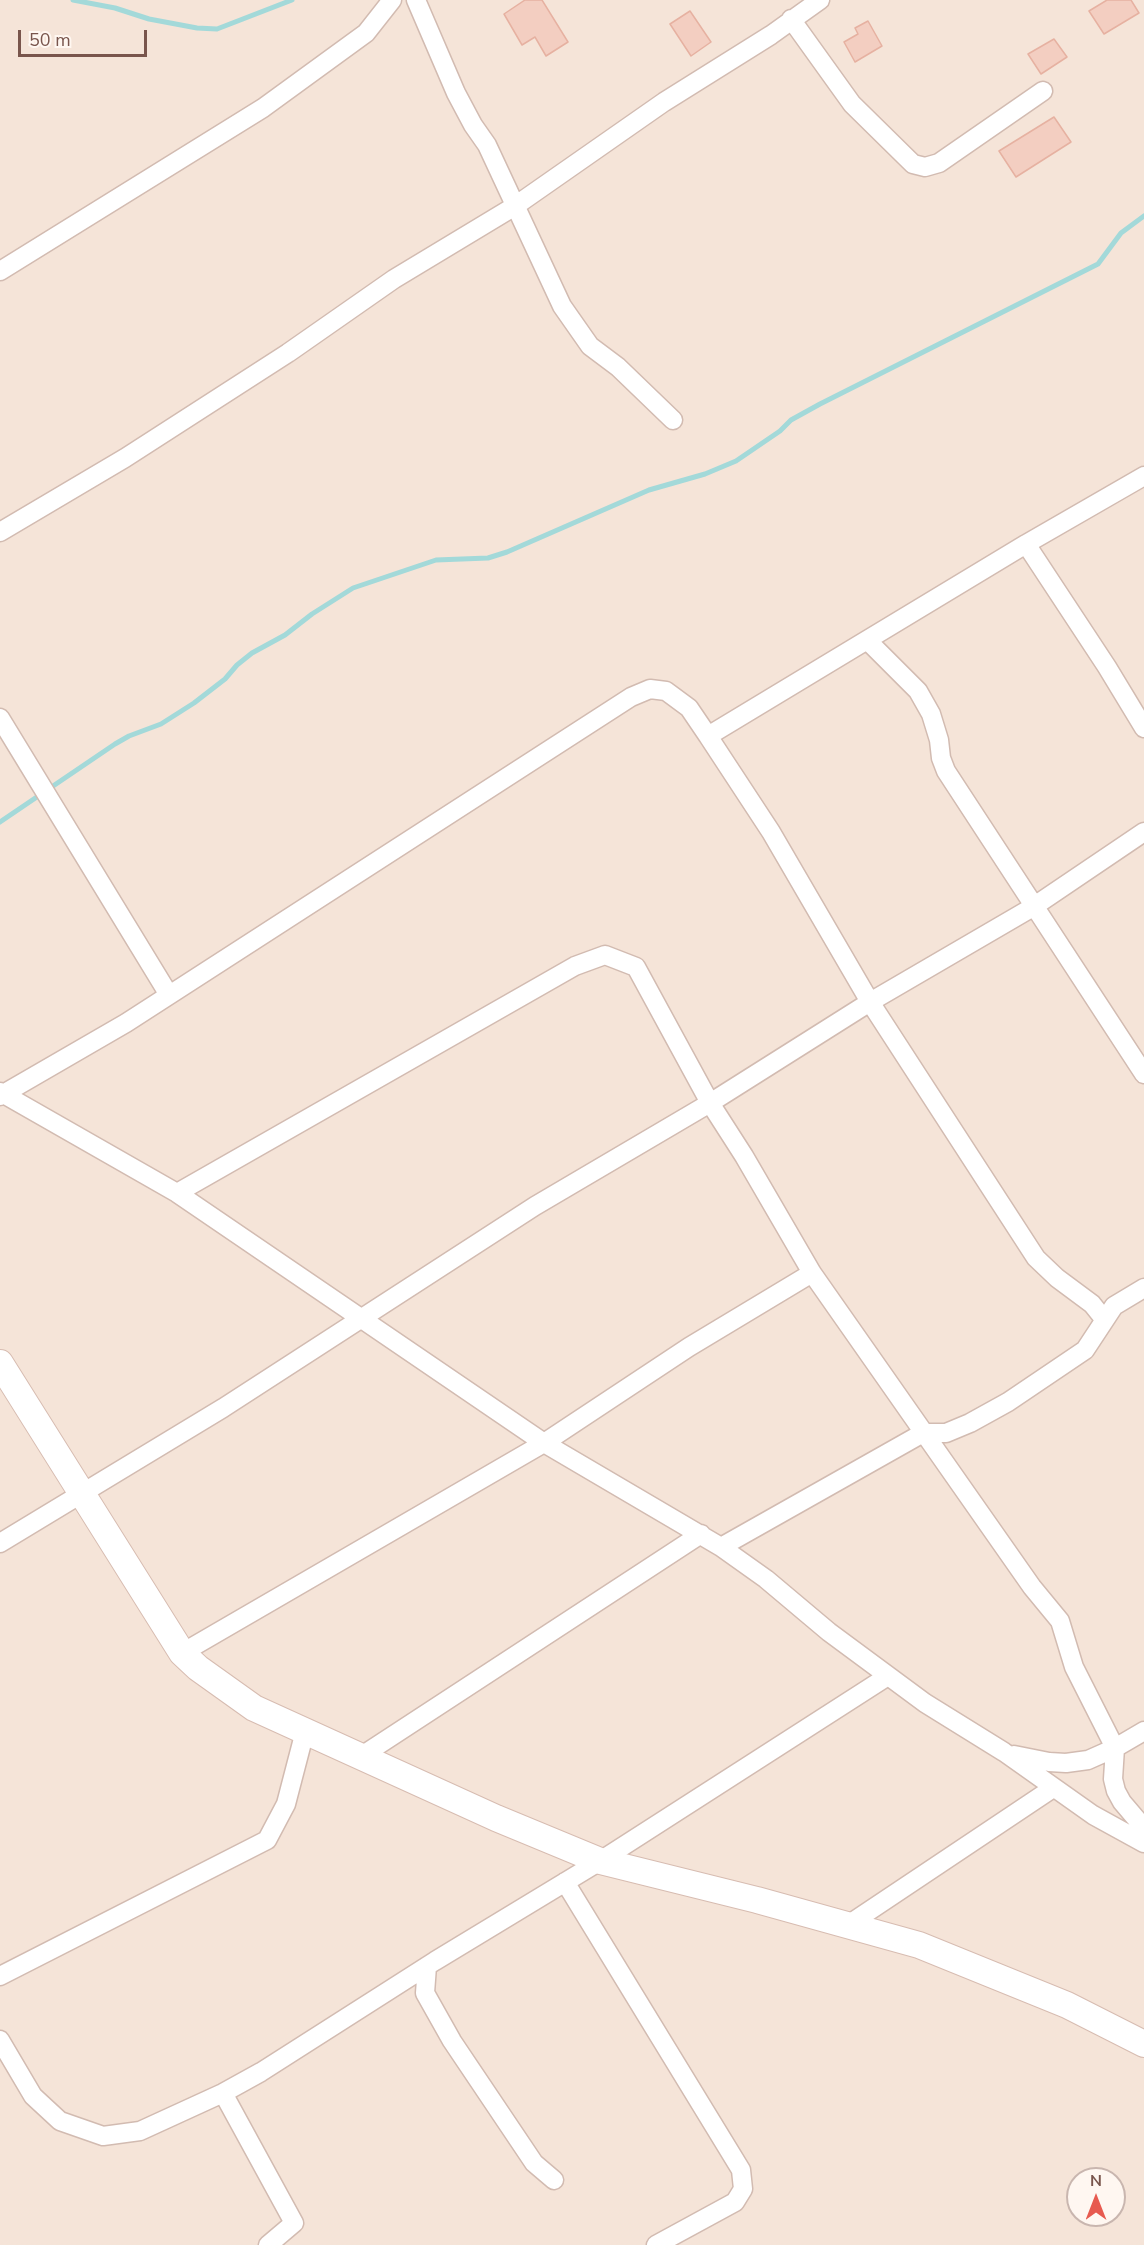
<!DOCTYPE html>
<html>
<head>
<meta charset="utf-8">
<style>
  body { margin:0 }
  #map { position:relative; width:1144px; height:2245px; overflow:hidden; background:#fdf3ea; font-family:"Nunito Sans",sans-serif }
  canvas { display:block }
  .north { position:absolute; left:1066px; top:2167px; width:60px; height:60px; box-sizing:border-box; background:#fff7f1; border:2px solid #c9b6af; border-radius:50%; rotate:0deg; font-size:16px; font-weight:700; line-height:24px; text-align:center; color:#79554c }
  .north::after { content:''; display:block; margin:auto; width:21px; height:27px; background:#e75a4f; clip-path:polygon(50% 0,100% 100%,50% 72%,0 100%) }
  .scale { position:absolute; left:18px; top:30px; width:129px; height:27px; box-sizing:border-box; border:3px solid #79554c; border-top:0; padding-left:8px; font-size:18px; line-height:21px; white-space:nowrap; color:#79554c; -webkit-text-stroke:4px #fff7f1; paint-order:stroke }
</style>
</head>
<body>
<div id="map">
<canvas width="1144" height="2245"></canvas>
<div class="north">N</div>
<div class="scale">50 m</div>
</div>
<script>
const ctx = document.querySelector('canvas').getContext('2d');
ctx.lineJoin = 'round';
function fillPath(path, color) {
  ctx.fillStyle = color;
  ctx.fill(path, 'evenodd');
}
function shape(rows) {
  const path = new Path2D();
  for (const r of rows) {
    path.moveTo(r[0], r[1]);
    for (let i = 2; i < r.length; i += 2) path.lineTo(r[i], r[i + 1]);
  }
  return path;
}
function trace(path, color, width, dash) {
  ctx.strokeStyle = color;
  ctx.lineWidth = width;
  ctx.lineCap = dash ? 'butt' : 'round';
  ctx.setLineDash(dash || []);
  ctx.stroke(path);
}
const residential = shape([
  [0,0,1144,0,1144,2245,0,2245],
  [1078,2179,1114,2179,1114,2215,1078,2215]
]);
const stream = shape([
  [73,0,115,8,149,19,197,28,217,29,292,0],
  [0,822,115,744,129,736,161,724,194,703,225,679,237,665,252,653,285,635,312,614,353,588,436,560,488,558,507,552,649,490,705,474,736,461,780,431,791,420,820,404,1098,264,1121,233,1144,216]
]);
const building = shape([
  [525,0,542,0,568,42,546,56,535,37,522,45,504,14,525,0],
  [1107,0,1131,0,1139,13,1104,34,1089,11,1107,0],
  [690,11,711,42,691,56,670,24,690,11],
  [868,21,882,46,855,62,844,42,858,34,855,28,868,21],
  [1054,39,1067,57,1041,74,1028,54,1054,39],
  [1054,117,1071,142,1016,177,999,151,1054,117]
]);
const minor = shape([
  [416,0,456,93,473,125,487,145,562,306,590,346,618,367,673,420],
  [791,19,852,104,913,164,925,167,939,163,1043,91],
  [0,271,263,108,366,33,392,0],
  [0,532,125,458,288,353,394,279,515,206,664,102,771,35,820,0],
  [1026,544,1144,476],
  [868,641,918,691,931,714,939,740,941,758,946,771,1144,1074],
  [0,718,169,995],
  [0,1092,177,1193,544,1443,721,1547,766,1579,829,1632,925,1703,1004,1752,1093,1815,1144,1843],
  [0,1096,126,1023,631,697,650,689,666,691,689,708,708,736],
  [177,1193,575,966,605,955,636,967,710,1103,744,1156,812,1273,1032,1587,1060,1621,1074,1667,1115,1748,1113,1779,1116,1791,1122,1802,1144,1828],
  [1104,1319,1092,1304,1057,1278,1036,1258,870,1002,771,832,708,736,1026,544,1107,667,1144,728],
  [0,1543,223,1408,535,1206,710,1103,870,1002,1033,907,1144,832],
  [721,1547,923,1433,946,1433,970,1423,1008,1402,1085,1350,1114,1306,1144,1288],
  [182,1653,544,1443,689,1347,812,1273],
  [1014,1755,1049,1762,1066,1763,1088,1760,1115,1748,1144,1731],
  [360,1757,701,1534],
  [565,1882,741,2170,743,2189,735,2202,656,2245],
  [848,1925,1053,1788],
  [427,1966,425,1993,452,2041,534,2163,554,2180],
  [0,1976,267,1840,286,1804,305,1731],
  [0,2040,33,2096,60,2121,103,2136,140,2131,223,2093,261,2072,435,1961,600,1861,888,1676],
  [223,2093,294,2223,268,2245]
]);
const secondary = shape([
  [0,1363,182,1653,198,1668,254,1708,496,1818,600,1861,757,1900,919,1945,1067,2005,1144,2044]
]);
fillPath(residential, '#f5e4d8');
trace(stream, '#a3d9d9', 5);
fillPath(building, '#f3cec1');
trace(building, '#e6b1a1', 1.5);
trace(minor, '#d2bbb1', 21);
trace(secondary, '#d7bcb1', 28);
trace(minor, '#fff', 18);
trace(secondary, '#fff', 26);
</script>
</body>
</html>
